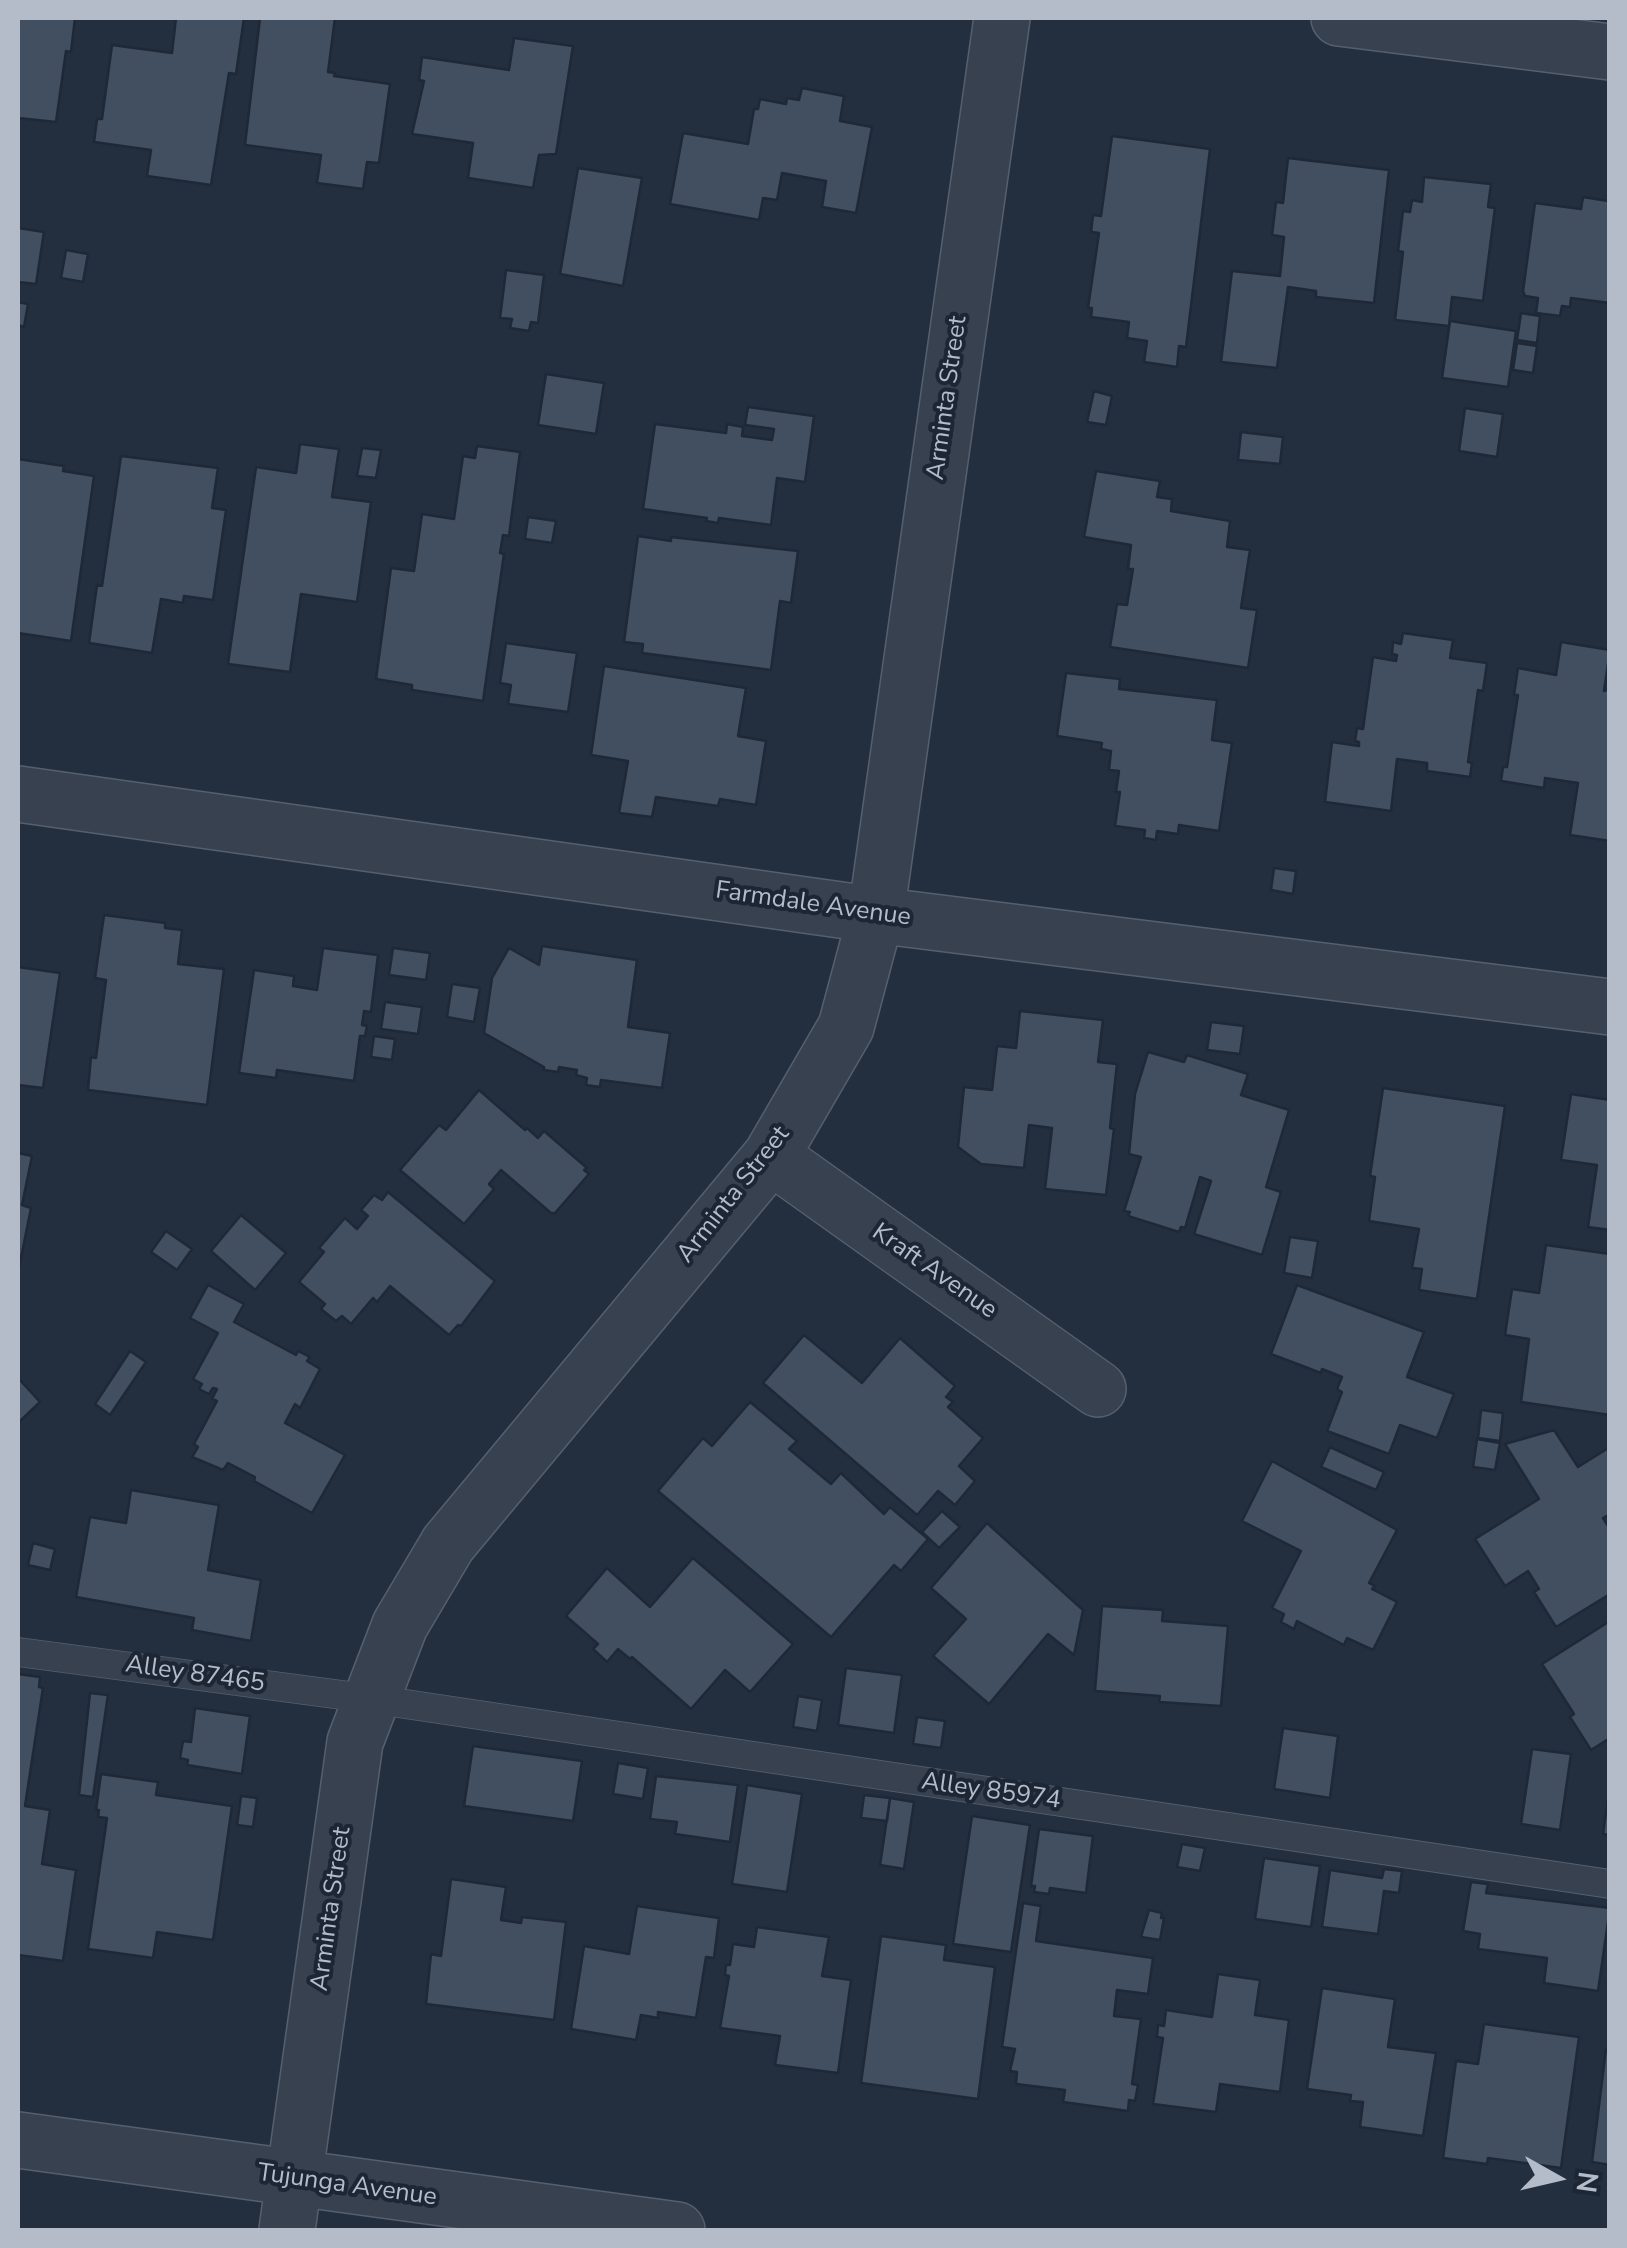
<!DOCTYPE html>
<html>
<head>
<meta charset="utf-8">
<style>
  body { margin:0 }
  #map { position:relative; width:1627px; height:2248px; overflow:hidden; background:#232f3f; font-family:"Nunito Sans",sans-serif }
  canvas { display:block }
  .frame { position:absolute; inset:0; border:20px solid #b4bcca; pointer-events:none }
  .north { position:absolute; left:1507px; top:2128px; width:100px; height:100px; -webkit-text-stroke:8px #1c2634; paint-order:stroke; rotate:98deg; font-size:28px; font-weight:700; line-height:40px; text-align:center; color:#b4bcca }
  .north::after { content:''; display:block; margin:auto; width:35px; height:45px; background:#b4bcca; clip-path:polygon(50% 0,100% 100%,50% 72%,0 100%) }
</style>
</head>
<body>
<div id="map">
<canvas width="1627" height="2248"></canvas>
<div class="frame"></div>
<div class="north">N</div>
</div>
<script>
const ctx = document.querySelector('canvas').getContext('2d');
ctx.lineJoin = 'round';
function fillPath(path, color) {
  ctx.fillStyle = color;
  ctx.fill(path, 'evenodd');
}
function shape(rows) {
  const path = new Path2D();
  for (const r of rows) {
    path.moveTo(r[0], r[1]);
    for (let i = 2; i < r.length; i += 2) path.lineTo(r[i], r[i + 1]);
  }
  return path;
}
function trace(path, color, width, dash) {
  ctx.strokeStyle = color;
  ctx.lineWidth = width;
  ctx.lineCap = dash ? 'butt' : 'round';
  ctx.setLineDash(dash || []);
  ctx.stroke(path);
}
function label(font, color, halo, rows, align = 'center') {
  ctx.font = font + ' "Nunito Sans",sans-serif';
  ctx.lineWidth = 8;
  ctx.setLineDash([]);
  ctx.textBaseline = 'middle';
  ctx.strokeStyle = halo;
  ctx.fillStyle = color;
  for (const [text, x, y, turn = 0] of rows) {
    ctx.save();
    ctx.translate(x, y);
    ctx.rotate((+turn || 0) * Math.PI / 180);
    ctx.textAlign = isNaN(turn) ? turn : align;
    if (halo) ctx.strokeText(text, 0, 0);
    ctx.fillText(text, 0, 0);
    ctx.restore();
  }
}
const building = shape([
  [18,18,75,18,71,52,66,51,56,122,18,118,18,18],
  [176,18,244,18,236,74,229,73,211,185,147,176,151,150,94,142,97,119,102,119,112,45,172,53,176,18],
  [260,18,335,18,328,72,335,73,334,76,390,84,379,163,367,162,363,189,317,183,321,155,245,145,260,18],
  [514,38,573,46,556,154,539,155,533,188,468,178,473,143,412,134,424,81,419,80,422,57,509,70,514,38],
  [802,88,844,96,840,121,872,127,856,213,822,207,826,181,782,173,777,200,763,198,759,220,670,204,683,133,748,144,754,109,758,109,760,99,786,104,787,98,799,100,802,88],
  [1112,136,1210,149,1186,347,1179,346,1177,367,1144,362,1147,341,1127,338,1129,322,1091,317,1092,308,1088,308,1099,233,1091,232,1093,215,1101,216,1112,136],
  [1288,158,1389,170,1374,303,1316,297,1316,291,1288,287,1277,368,1221,362,1232,271,1280,276,1284,237,1272,235,1276,202,1283,203,1288,158],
  [578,168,642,178,623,286,560,274,578,168],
  [1424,177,1491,184,1488,207,1495,208,1483,301,1452,297,1449,326,1395,320,1403,252,1398,251,1403,211,1410,212,1412,200,1422,202,1424,177],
  [1610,190,1610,303,1571,298,1570,307,1562,306,1560,316,1536,313,1538,298,1525,296,1523,291,1535,203,1581,209,1583,197,1608,201,1610,190],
  [18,228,44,232,36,284,18,282,18,228],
  [66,250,88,254,83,282,61,278,66,250],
  [506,270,544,275,538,323,531,322,529,331,510,328,512,319,500,318,506,270],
  [18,302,28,304,24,327,18,325,18,302],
  [1521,313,1540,316,1537,343,1517,340,1521,313],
  [1450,321,1516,331,1508,387,1442,378,1450,321],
  [1517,343,1537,346,1533,373,1513,370,1517,343],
  [546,374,604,383,596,434,538,425,546,374],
  [1094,391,1112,396,1106,425,1087,422,1094,391],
  [748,407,814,416,805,482,777,478,771,525,719,518,718,523,706,521,707,518,643,509,655,424,726,433,727,424,743,427,742,436,772,440,774,429,745,425,748,407],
  [1465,408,1503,414,1497,457,1459,451,1465,408],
  [1241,432,1283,437,1280,464,1238,460,1241,432],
  [300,444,339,449,332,497,371,502,357,602,301,594,290,672,228,664,256,467,296,473,300,444],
  [477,446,520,452,509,536,503,535,500,553,504,554,483,701,412,690,412,685,376,679,391,568,414,571,422,514,454,519,463,456,475,458,477,446],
  [362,448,381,450,376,478,357,476,362,448],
  [121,456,218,468,212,508,226,510,213,600,184,596,183,603,161,599,152,653,89,643,97,585,102,586,121,456],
  [18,459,64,466,63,471,94,476,71,641,18,633,18,459],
  [1096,471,1160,481,1157,497,1172,499,1171,511,1230,521,1227,547,1250,550,1241,608,1257,610,1248,668,1110,647,1117,604,1127,605,1133,569,1128,569,1131,545,1084,537,1096,471],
  [528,517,556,521,552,543,525,539,528,517],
  [638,536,671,541,671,537,798,551,791,603,780,601,771,670,642,653,643,644,624,642,638,536],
  [1403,633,1453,640,1450,658,1487,663,1483,691,1478,690,1468,762,1472,763,1470,777,1427,771,1427,763,1397,759,1391,811,1325,802,1332,742,1359,746,1359,742,1355,741,1357,728,1363,729,1373,657,1396,661,1397,655,1392,654,1393,642,1401,644,1403,633],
  [1561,642,1610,650,1604,691,1610,689,1610,841,1570,835,1578,783,1545,778,1544,788,1501,781,1503,767,1507,767,1518,695,1514,695,1518,668,1556,675,1561,642],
  [506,643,577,653,568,712,508,704,511,685,500,683,506,643],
  [604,666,746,688,738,736,766,741,756,805,720,799,718,806,656,797,652,817,619,813,628,761,591,755,604,666],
  [1066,673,1120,679,1119,689,1217,700,1212,740,1232,743,1219,831,1179,825,1178,834,1157,831,1156,840,1144,838,1145,830,1115,826,1120,792,1116,792,1119,771,1109,770,1111,751,1101,749,1102,743,1057,736,1066,673],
  [1274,868,1296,871,1293,894,1271,890,1274,868],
  [104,915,165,923,165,928,182,930,178,964,224,969,207,1105,88,1090,91,1057,96,1058,106,980,95,978,104,915],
  [542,946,637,960,628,1027,670,1033,662,1088,601,1080,600,1087,586,1085,587,1078,576,1075,577,1070,559,1067,558,1072,544,1070,544,1067,484,1033,492,978,509,948,539,965,542,946],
  [323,948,378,955,371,1012,364,1011,362,1025,367,1026,365,1036,360,1036,354,1081,277,1070,276,1078,239,1073,254,970,294,976,293,986,317,990,323,948],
  [393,948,430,953,426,980,389,975,393,948],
  [18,967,60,973,43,1088,18,1085,18,967],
  [452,984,480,988,474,1022,447,1017,452,984],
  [385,1002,422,1007,418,1034,381,1029,385,1002],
  [1020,1011,1103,1020,1098,1062,1117,1064,1110,1128,1114,1129,1106,1195,1045,1189,1052,1128,1029,1125,1024,1168,981,1164,958,1147,964,1087,992,1090,997,1046,1016,1048,1020,1011],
  [1211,1022,1244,1026,1240,1054,1207,1050,1211,1022],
  [374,1036,395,1039,392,1060,371,1057,374,1036],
  [1148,1052,1184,1062,1187,1055,1248,1074,1241,1095,1289,1110,1266,1187,1281,1192,1262,1255,1194,1234,1211,1181,1200,1177,1185,1228,1181,1227,1179,1232,1128,1216,1130,1212,1124,1211,1141,1157,1129,1154,1135,1094,1148,1052],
  [1383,1088,1505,1106,1477,1299,1419,1290,1422,1269,1412,1268,1419,1229,1369,1221,1375,1177,1370,1176,1383,1088],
  [479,1090,525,1130,527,1128,538,1138,544,1131,587,1168,584,1170,589,1174,555,1213,551,1213,501,1170,489,1184,494,1189,464,1224,400,1170,439,1125,446,1130,479,1090],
  [1571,1094,1610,1100,1610,1230,1588,1227,1597,1165,1561,1160,1571,1094],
  [18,1153,32,1156,22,1205,31,1208,19,1268,18,1153],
  [388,1192,495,1281,461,1326,458,1325,449,1335,390,1286,377,1302,373,1298,351,1324,342,1316,336,1321,321,1309,325,1304,299,1282,324,1252,319,1248,345,1218,357,1229,368,1216,361,1210,374,1195,382,1200,388,1192],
  [241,1215,286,1253,255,1290,211,1251,241,1215],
  [166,1231,192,1249,177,1270,151,1252,166,1231],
  [1290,1237,1318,1241,1312,1278,1284,1273,1290,1237],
  [1546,1245,1610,1254,1610,1415,1521,1402,1529,1339,1505,1335,1512,1289,1539,1293,1546,1245],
  [208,1285,244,1304,234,1322,296,1355,298,1351,310,1357,307,1361,320,1369,300,1408,295,1404,285,1423,345,1455,312,1513,254,1481,255,1477,228,1463,223,1470,192,1457,198,1447,194,1444,217,1401,212,1399,217,1389,213,1388,209,1394,199,1389,202,1384,193,1379,218,1333,190,1318,208,1285],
  [1297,1285,1424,1332,1407,1377,1454,1394,1437,1438,1400,1425,1389,1454,1327,1431,1342,1392,1337,1389,1342,1377,1322,1369,1321,1373,1271,1354,1297,1285],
  [804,1335,862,1383,900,1338,955,1386,946,1397,953,1402,948,1407,983,1438,959,1466,975,1481,955,1505,938,1491,917,1515,763,1383,804,1335],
  [130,1351,146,1362,110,1415,95,1404,130,1351],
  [18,1378,40,1402,18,1423,18,1378],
  [750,1402,797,1441,789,1449,831,1484,841,1473,884,1514,890,1507,928,1539,901,1571,894,1565,831,1637,658,1491,703,1438,712,1446,750,1402],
  [1481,1410,1503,1413,1500,1441,1478,1438,1481,1410],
  [1554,1430,1578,1467,1610,1447,1610,1514,1603,1518,1610,1529,1610,1594,1556,1627,1534,1592,1539,1589,1528,1571,1505,1586,1475,1539,1539,1499,1505,1444,1554,1430],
  [1477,1439,1500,1443,1495,1470,1473,1467,1477,1439],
  [1330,1447,1384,1472,1376,1490,1321,1467,1330,1447],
  [1272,1461,1397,1530,1369,1583,1375,1586,1372,1589,1397,1602,1373,1650,1347,1638,1344,1645,1297,1621,1294,1629,1281,1622,1284,1614,1272,1608,1301,1551,1242,1521,1272,1461],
  [131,1490,219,1505,208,1570,261,1580,251,1641,192,1630,194,1618,76,1597,90,1517,126,1523,131,1490],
  [942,1511,960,1527,939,1548,922,1532,942,1511],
  [987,1523,1083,1610,1074,1655,1048,1634,989,1704,933,1656,966,1619,931,1588,987,1523],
  [33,1543,55,1549,50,1570,28,1565,33,1543],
  [693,1558,793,1644,750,1692,725,1670,691,1709,632,1657,630,1659,618,1649,607,1662,593,1649,598,1644,566,1616,607,1568,650,1607,693,1558],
  [1102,1606,1163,1610,1162,1621,1228,1626,1221,1706,1159,1702,1160,1696,1095,1691,1102,1606],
  [1610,1621,1610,1738,1591,1750,1570,1717,1574,1714,1542,1664,1610,1621],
  [846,1668,902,1675,894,1733,838,1725,846,1668],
  [18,1674,40,1677,39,1687,43,1688,25,1806,50,1810,42,1864,76,1870,63,1961,18,1955,18,1674],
  [90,1693,108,1695,93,1797,79,1795,90,1693],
  [798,1696,822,1700,817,1731,793,1727,798,1696],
  [195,1708,250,1716,242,1774,187,1765,188,1760,180,1758,183,1741,191,1742,195,1708],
  [917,1717,945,1721,941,1748,913,1744,917,1717],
  [1283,1728,1338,1736,1330,1798,1274,1789,1283,1728],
  [473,1746,582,1761,573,1821,464,1806,473,1746],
  [1532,1749,1571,1754,1560,1830,1521,1824,1532,1749],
  [618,1763,648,1768,643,1799,613,1794,618,1763],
  [101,1774,158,1782,156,1795,232,1806,213,1940,157,1932,153,1958,88,1949,107,1818,98,1817,99,1810,96,1810,101,1774],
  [656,1776,738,1785,730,1842,675,1834,677,1822,650,1819,656,1776],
  [1610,1784,1610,1835,1603,1834,1610,1784],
  [747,1785,802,1794,787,1892,732,1884,747,1785],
  [864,1795,890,1798,887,1821,861,1818,864,1795],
  [241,1796,257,1798,253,1827,237,1825,241,1796],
  [890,1798,914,1802,904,1869,880,1865,890,1798],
  [972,1816,1030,1825,1011,1952,953,1944,972,1816],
  [1039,1829,1093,1836,1086,1893,1050,1888,1049,1894,1034,1892,1035,1886,1031,1886,1039,1829],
  [1182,1844,1205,1848,1200,1871,1177,1867,1182,1844],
  [1264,1858,1320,1866,1311,1927,1255,1919,1264,1858],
  [1384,1869,1402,1871,1399,1893,1384,1891,1378,1934,1322,1927,1330,1870,1382,1878,1384,1869],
  [451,1879,506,1887,501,1920,521,1923,522,1917,566,1922,554,2020,426,2004,431,1954,441,1956,451,1879],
  [1471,1882,1488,1884,1486,1893,1610,1908,1598,1991,1544,1983,1547,1958,1478,1949,1480,1934,1463,1931,1471,1882],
  [1023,1903,1041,1906,1036,1941,1153,1958,1148,1994,1117,1990,1114,2016,1141,2019,1132,2084,1138,2085,1135,2101,1129,2100,1128,2111,1063,2102,1065,2090,1016,2084,1017,2072,1010,2071,1015,2049,1002,2047,1023,1903],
  [637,1906,719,1918,714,1958,706,1957,696,2018,658,2012,658,2018,641,2015,636,2040,571,2029,584,1946,629,1954,637,1906],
  [1149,1910,1162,1913,1161,1918,1164,1918,1160,1940,1141,1937,1149,1910],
  [757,1927,829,1937,822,1976,851,1980,838,2073,775,2065,780,2036,720,2028,729,1976,725,1975,726,1965,730,1965,733,1944,754,1947,757,1927],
  [881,1936,946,1945,944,1960,995,1967,978,2099,861,2083,881,1936],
  [1218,1974,1260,1980,1255,2015,1289,2020,1280,2092,1220,2084,1216,2112,1153,2104,1163,2038,1157,2037,1158,2025,1164,2026,1166,2010,1212,2017,1218,1974],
  [1322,1988,1395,1999,1388,2047,1436,2053,1423,2136,1360,2127,1363,2102,1350,2101,1351,2095,1307,2089,1322,1988],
  [1484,2024,1579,2037,1561,2168,1488,2158,1487,2164,1443,2158,1456,2061,1478,2064,1484,2024],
  [1606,2049,1610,2050,1610,2165,1592,2162,1606,2049]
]);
const service = shape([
  [18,1652,372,1699,1610,1884]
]);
const minor = shape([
  [1339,18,1610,52],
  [18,794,876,915,1610,1007],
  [771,1156,1098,1389],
  [287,2230,355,1742,400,1625,448,1544,771,1156,846,1027,876,915,1002,18]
]);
const tertiary = shape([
  [18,2140,677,2230]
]);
const streetNames = [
  ["Arminta Street",948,398,-82],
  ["Farmdale Avenue",813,905,8],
  ["Arminta Street",734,1195,-52],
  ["Kraft Avenue",934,1272,35],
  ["Alley 87465",195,1675,8],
  ["Alley 85974",991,1792,8],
  ["Arminta Street",332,1909,-82],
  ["Tujunga Avenue",347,2186,8]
];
fillPath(building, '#424f61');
trace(building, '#1f2836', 2.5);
trace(service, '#565f6d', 30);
trace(minor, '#565f6d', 58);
trace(tertiary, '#565f6d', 58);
trace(service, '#38414f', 28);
trace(minor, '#38414f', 55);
trace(tertiary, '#38414f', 55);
label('25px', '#b4bcca', '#1c2634', streetNames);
</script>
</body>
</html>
